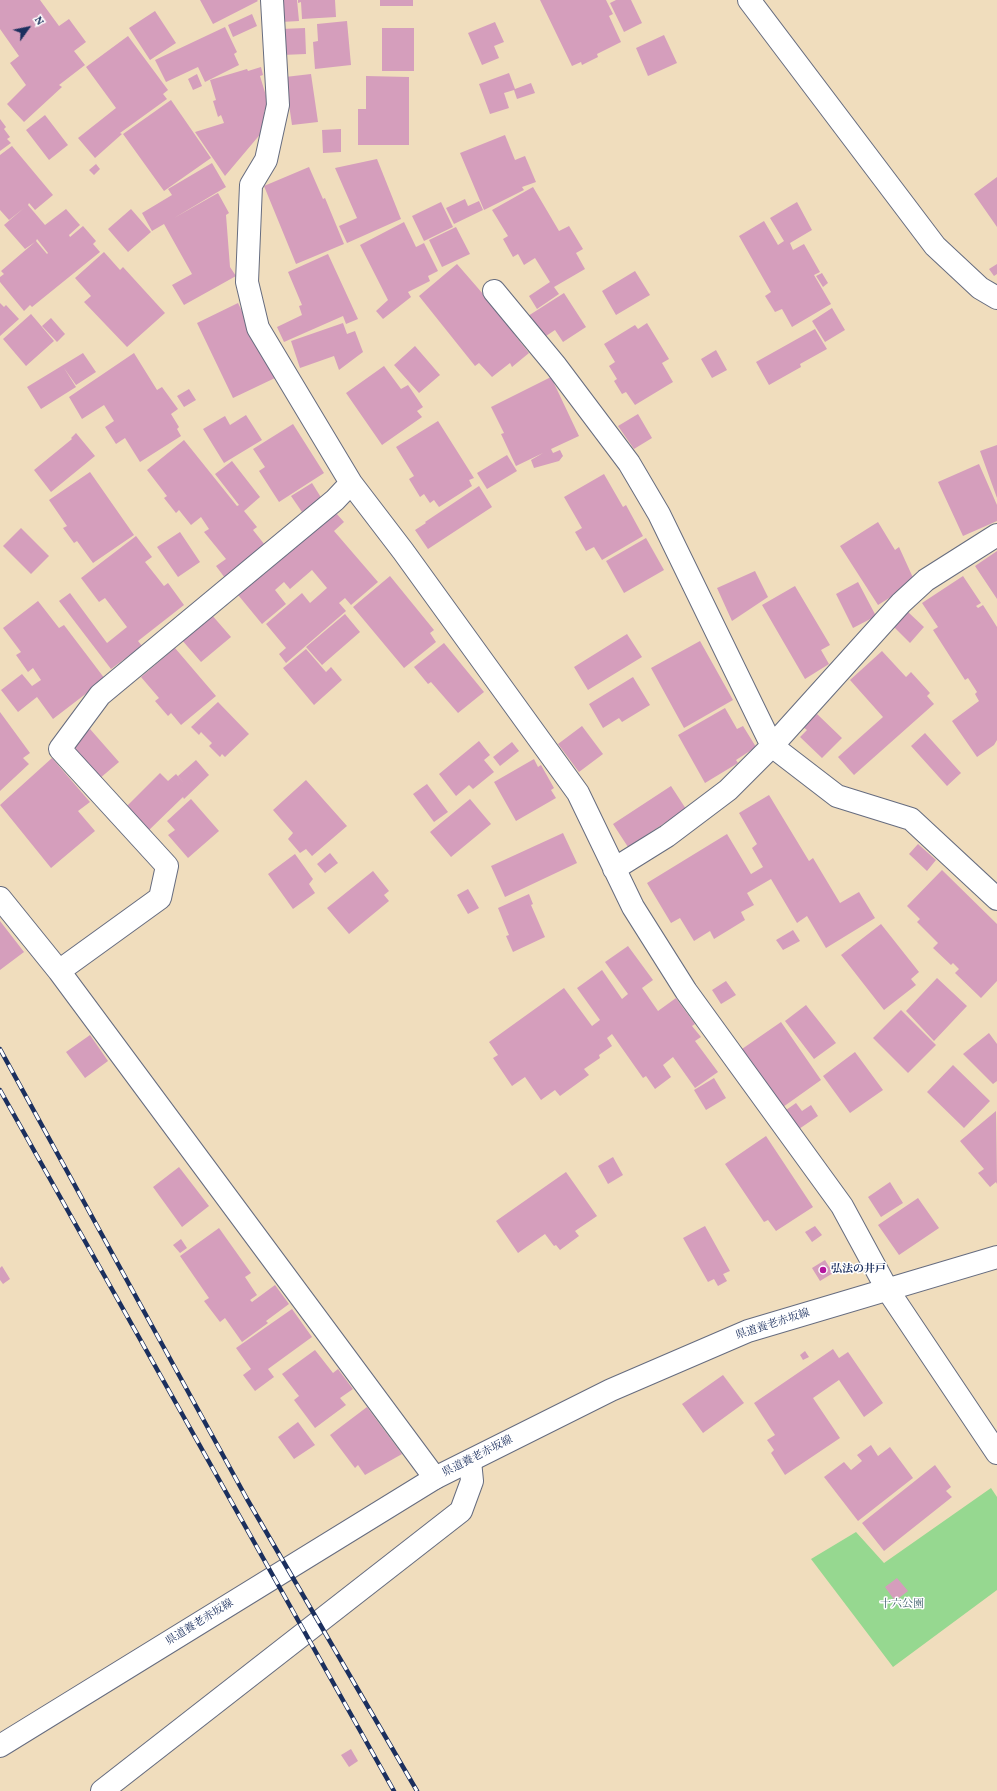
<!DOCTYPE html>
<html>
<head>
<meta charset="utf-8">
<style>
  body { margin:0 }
  #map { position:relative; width:997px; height:1791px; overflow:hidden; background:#f0ddbd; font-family:Vollkorn,serif }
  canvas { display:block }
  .north { position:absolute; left:8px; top:8px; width:40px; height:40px; -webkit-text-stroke:3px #fff; paint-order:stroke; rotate:57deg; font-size:11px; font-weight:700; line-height:16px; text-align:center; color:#1b2f5e }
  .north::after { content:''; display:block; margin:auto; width:14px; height:18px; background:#1b2f5e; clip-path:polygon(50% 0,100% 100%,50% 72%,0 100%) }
</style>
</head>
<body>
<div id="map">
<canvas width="997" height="1791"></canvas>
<div class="north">N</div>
</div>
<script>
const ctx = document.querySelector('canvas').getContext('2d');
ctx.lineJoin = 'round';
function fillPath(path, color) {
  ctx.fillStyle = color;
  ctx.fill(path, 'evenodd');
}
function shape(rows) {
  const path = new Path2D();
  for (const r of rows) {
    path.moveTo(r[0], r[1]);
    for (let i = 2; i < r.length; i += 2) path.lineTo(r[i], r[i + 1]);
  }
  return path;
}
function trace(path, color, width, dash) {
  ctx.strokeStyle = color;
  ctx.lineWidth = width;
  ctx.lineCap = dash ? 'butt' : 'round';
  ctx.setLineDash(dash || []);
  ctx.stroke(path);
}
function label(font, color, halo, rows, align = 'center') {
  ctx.font = font + ' Vollkorn,"Noto Serif JP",serif';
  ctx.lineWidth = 3;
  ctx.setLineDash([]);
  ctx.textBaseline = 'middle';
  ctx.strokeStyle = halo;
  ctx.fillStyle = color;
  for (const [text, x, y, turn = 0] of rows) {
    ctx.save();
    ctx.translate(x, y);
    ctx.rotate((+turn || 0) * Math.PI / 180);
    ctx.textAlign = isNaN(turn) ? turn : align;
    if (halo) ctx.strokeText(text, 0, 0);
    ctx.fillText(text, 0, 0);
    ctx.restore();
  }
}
const green = shape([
  [991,1488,997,1497,997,1590,893,1667,811,1559,856,1532,884,1563]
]);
const building = shape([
  [0,0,40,0,59,26,69,19,86,42,74,51,85,65,59,85,62,87,24,122,7,104,26,85,10,63,19,56,0,29],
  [200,0,257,0,258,1,213,24],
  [279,0,297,0,299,21,281,22],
  [298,0,335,0,336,17,302,19,301,2,298,3],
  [380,0,413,0,413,6,380,6],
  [540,0,606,0,613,14,609,16,621,42,597,54,598,57,582,65,581,62,572,66],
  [616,0,631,0,642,23,624,32,610,3],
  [155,11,176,43,150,60,129,28],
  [252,14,257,26,233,37,228,25],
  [347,21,351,65,315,69,313,42,318,41,317,24],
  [495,22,504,42,494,46,499,58,482,65,468,33],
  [225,27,237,52,234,54,239,65,205,82,198,67,166,82,155,60],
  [305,28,306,54,282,55,281,29],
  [382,28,414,28,414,71,382,71],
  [664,35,677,63,648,76,636,48],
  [128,36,168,90,163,94,167,99,120,133,122,134,95,158,78,138,116,108,86,67],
  [261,67,263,75,260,76,270,109,264,111,268,125,225,176,195,132,224,123,221,115,218,117,213,101,216,100,210,80,247,69,248,71],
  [509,73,515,89,531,83,535,93,517,99,514,90,504,93,509,108,490,114,479,84],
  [197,74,202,86,193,90,188,79],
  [311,74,318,122,292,125,285,77],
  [366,76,409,77,409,145,358,145,358,109,366,109],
  [171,100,211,158,164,191,123,134],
  [45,115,68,145,49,160,26,130],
  [0,119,6,127,4,129,10,137,7,139,11,143,0,151],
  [341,129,341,152,323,153,322,130],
  [505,135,515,160,525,156,536,182,522,187,524,190,484,210,460,153],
  [12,146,53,195,35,210,29,203,28,205,45,225,66,209,80,225,69,235,70,237,83,226,96,241,93,244,100,252,32,307,30,305,24,311,0,282,0,277,4,274,1,271,35,242,25,249,4,225,24,208,9,220,0,210,0,155],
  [37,239,48,253,47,254,36,241],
  [377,159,401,219,347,243,339,226,357,218,335,168],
  [212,163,226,187,174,218,218,193,229,213,226,215,230,267,236,276,184,305,172,285,192,274,164,224,152,231,142,213,172,195,168,189],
  [96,164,100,169,94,175,89,170],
  [309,167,323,199,325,198,344,244,296,264,264,186],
  [997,177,997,227,974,194],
  [533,187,559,231,569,226,583,249,576,253,585,269,554,287,559,294,537,309,529,296,550,282,535,258,524,265,518,254,513,257,503,239,508,236,492,210],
  [465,199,468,206,479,201,483,210,454,224,446,208],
  [441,202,453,227,424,241,412,216],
  [797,202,812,230,790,243,793,250,804,244,820,272,814,275,831,304,792,327,782,309,775,312,765,296,771,292,739,236,764,221,778,245,784,241,770,218],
  [131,209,151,232,128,252,108,229],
  [404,222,416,247,424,243,438,271,428,276,430,281,408,292,411,297,383,319,376,311,388,300,360,245],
  [456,227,470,254,442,267,429,240],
  [104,252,120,270,123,267,165,313,127,347,84,302,91,296,75,278],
  [328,254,358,319,346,324,343,316,284,342,277,327,302,315,299,306,302,305,288,272],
  [457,264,516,332,514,334,529,353,512,367,510,363,492,377,479,363,475,366,419,296],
  [997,264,997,274,994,276,989,269],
  [635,271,650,295,616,315,602,291],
  [822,273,828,283,823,287,816,276],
  [564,293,586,327,563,342,555,330,543,338,528,316],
  [0,303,4,307,6,305,19,319,0,336],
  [238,303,275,378,233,398,197,323],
  [832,308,845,330,825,342,812,321],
  [31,314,54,341,26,366,3,339],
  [51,318,65,334,57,342,42,326],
  [343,323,347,334,355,331,363,352,339,370,334,356,300,368,291,341],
  [647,323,669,359,662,363,673,382,635,405,626,392,622,394,614,381,617,379,609,366,615,362,604,344,635,325,638,329],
  [815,329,827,349,800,364,801,367,769,385,756,362],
  [415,346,440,375,419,393,394,365],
  [716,350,727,370,712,378,701,359],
  [83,353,96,372,76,385,64,368,76,387,41,409,27,387],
  [134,353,157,390,162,387,178,409,171,414,179,427,177,429,181,436,140,462,125,438,116,444,105,427,114,421,104,405,82,419,69,397],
  [384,366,401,389,408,385,423,407,417,411,422,417,382,445,346,393],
  [551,377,579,436,551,449,553,453,560,450,563,456,559,461,534,468,531,460,543,453,516,466,501,434,504,433,491,407],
  [189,389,196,400,184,407,177,396],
  [638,414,652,438,634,449,618,426],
  [246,415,262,440,224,463,203,429,225,416,230,425],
  [438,421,474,478,469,480,472,486,439,507,434,500,430,503,424,494,420,497,409,479,414,476,396,447],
  [293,424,324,473,279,502,259,471,265,467,253,449],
  [76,433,95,456,51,492,34,470,72,439,71,438],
  [184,440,237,506,239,505,215,474,232,461,260,497,244,511,257,527,253,530,265,545,225,578,216,566,226,559,204,532,209,529,201,517,191,525,179,510,176,513,164,498,167,496,147,470],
  [997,445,997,498,980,451],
  [507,455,517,471,487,489,477,473],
  [979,464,997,505,997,521,963,536,938,482],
  [90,472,134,535,93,563,77,541,74,543,63,528,67,526,49,500],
  [604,474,623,507,626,505,643,536,602,560,594,547,586,551,575,532,582,528,564,497],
  [312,483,322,499,302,512,291,496],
  [479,486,492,507,428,549,415,530,426,523,425,522],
  [336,513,344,522,334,531,378,582,351,605,345,598,339,603,346,611,286,663,279,654,286,648,266,624,302,593,310,603,327,588,312,570,290,589,284,582,275,590,286,604,262,624,234,590,258,570,263,575],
  [878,522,895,550,899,547,915,582,878,605,840,546],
  [21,528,49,556,31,574,3,546],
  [180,532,200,562,178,577,157,547],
  [136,536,152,557,145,562,164,586,168,583,184,605,138,641,142,646,111,669,59,601,70,593,107,643,127,627,105,598,99,602,81,578],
  [646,538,664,570,624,593,606,561],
  [997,551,997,599,975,566],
  [755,571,768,597,732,621,717,588],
  [390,576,434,630,430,633,436,642,404,668,353,607],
  [963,576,981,603,976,606,978,608,983,605,997,627,997,740,994,745,977,757,952,721,979,701,975,694,977,692,968,678,965,680,933,630,938,627,922,603],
  [858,582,876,616,853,628,836,594],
  [795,586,830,645,821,650,829,664,805,679,762,605],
  [38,601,59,628,64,625,105,679,53,719,37,697,18,712,1,690,22,674,32,686,41,680,33,668,28,672,16,655,21,652,3,628],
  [908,612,924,627,910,643,894,627],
  [211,614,231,637,201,662,181,639],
  [345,614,360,632,322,665,306,647],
  [627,634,642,657,588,690,574,667],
  [700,641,733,700,684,728,651,668],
  [444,643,484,692,458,713,431,682,428,684,414,667],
  [175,648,216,696,181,725,171,713,168,716,155,701,159,698,141,677],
  [306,649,326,672,331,667,342,680,314,705,283,668],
  [882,651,906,677,911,672,930,693,927,696,934,704,854,775,838,757,883,717,850,680],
  [633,677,650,705,622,722,619,718,603,728,589,704],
  [218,702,249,734,225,757,222,754,220,757,209,746,212,743,201,732,199,735,191,727],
  [725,708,737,729,743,726,756,747,736,760,738,763,705,783,678,735],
  [0,712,30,753,23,758,29,764,0,791],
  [817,714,842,738,822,758,800,737,807,730,803,727],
  [582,726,603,754,579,772,558,744],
  [90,729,119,762,99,779,75,752,77,741],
  [925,733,961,773,947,786,911,746],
  [479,741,490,755,484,760,494,772,473,789,469,785,456,796,439,774],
  [512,742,519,751,500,766,493,757],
  [52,758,90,802,78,811,95,831,51,868,0,805],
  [534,759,538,767,541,765,554,788,551,790,556,798,516,821,494,782],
  [196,760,209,775,184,799,183,797,146,833,123,810,160,773,168,781,176,774,184,783,178,776],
  [306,780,347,826,312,856,306,849,300,853,288,839,293,833,273,810],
  [427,784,448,812,434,822,413,794],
  [671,786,686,809,628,847,613,824],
  [769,795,809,861,813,858,840,903,859,892,875,918,826,948,807,916,797,923,771,879,747,893,754,905,741,912,745,920,714,939,710,931,694,941,680,918,671,923,647,883,727,834,751,874,763,867,752,848,757,844,739,813],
  [191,799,219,831,188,858,168,835,175,830,167,821],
  [470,799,491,824,451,857,430,832],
  [563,833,577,863,505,897,491,866],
  [918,844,936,860,927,871,909,854],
  [330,853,338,863,325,873,317,864],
  [295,854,313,879,309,884,315,893,293,909,268,874],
  [942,870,997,924,997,981,981,998,955,973,959,969,953,963,951,965,933,948,938,943,917,922,920,919,907,906],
  [373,871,389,891,384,895,389,901,349,934,327,908],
  [468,889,479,908,468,914,457,895],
  [529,894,533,904,531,905,545,937,513,952,506,936,509,935,498,908],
  [0,921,24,952,0,970],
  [881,924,919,972,911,979,916,985,884,1010,841,955],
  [793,930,800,941,783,950,776,940],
  [628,946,653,980,642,988,658,1011,676,998,695,1024,692,1026,701,1037,695,1041,718,1072,695,1088,673,1057,663,1065,671,1077,655,1089,646,1076,643,1078,612,1034,607,1038,612,1046,599,1055,600,1058,584,1069,589,1075,560,1096,555,1090,541,1100,525,1077,512,1086,493,1058,498,1055,489,1042,564,988,592,1026,600,1020,577,988,602,970,622,999,628,994,605,962],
  [937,978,967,1006,934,1041,906,1011],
  [726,981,736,995,721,1004,712,990],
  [806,1005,836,1043,814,1059,785,1021],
  [901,1010,936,1045,908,1073,873,1038],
  [781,1022,821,1080,783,1107,742,1049],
  [989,1033,997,1044,997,1081,993,1084,963,1054],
  [90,1035,108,1061,85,1078,66,1052],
  [855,1052,883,1090,850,1113,823,1076],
  [953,1065,990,1101,964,1128,927,1092],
  [714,1078,726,1098,706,1110,694,1090],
  [796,1103,802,1111,811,1105,818,1116,799,1129,786,1110],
  [996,1111,997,1184,996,1182,990,1187,978,1173,984,1169,960,1141],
  [766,1136,813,1207,776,1231,768,1220,764,1222,725,1164],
  [613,1157,623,1175,608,1184,598,1166],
  [179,1167,209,1206,182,1227,153,1187],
  [566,1172,597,1216,575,1231,579,1236,560,1250,556,1245,554,1246,545,1234,518,1253,496,1221],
  [890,1182,903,1203,881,1217,868,1197],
  [918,1198,939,1228,899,1255,878,1225],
  [705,1226,730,1271,723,1274,727,1281,718,1286,714,1279,708,1282,683,1238],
  [815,1226,822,1235,812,1242,805,1232],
  [219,1228,251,1273,245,1277,257,1295,250,1300,252,1302,275,1285,289,1304,266,1321,268,1323,242,1342,225,1318,220,1322,204,1301,209,1298,180,1256],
  [181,1239,187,1248,180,1253,173,1245],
  [825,1260,833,1273,820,1281,812,1268],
  [2,1266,10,1279,3,1284,0,1280,0,1268],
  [292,1309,312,1337,268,1369,274,1377,255,1391,243,1375,251,1369,236,1348],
  [833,1349,839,1358,848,1352,883,1403,864,1417,839,1380,813,1398,840,1438,785,1475,771,1453,774,1450,767,1440,775,1435,754,1403],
  [315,1350,333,1373,338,1369,353,1389,340,1398,346,1405,315,1428,294,1400,299,1396,282,1374],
  [805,1351,809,1357,803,1360,800,1355],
  [723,1375,744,1403,703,1433,682,1404],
  [367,1407,402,1454,365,1475,358,1465,355,1468,330,1435],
  [298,1422,315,1445,294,1459,278,1437],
  [871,1445,878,1456,890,1447,913,1478,858,1521,824,1477,844,1462,851,1470,862,1461,857,1455],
  [935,1465,951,1487,946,1491,952,1497,884,1551,862,1523],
  [897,1578,908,1591,895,1601,885,1587],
  [351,1749,358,1761,349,1767,341,1755]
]);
const street = shape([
  [272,0,278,105,266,160,251,185,247,282,258,328,351,483,403,551,578,793,633,907,686,991,842,1206,887,1289,997,1453],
  [749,0,935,246,980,288,997,298],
  [494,291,556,366,629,463,659,514,772,746,837,796,911,819,997,899],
  [614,869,667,836,728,790,772,746,901,603,926,580,997,535],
  [0,898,59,971,435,1478],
  [59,971,160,898,167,866,60,749,100,695,335,500,351,483],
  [102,1791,461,1511,472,1481,470,1461]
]);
const secondary = shape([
  [0,1746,435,1478,611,1390,748,1331,997,1257]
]);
const rail = shape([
  [0,1049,247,1499,417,1791],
  [0,1090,394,1791]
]);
const markers = [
  [823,1270,4,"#b5179e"]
];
const poiNames = [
  ["弘法の井戸",831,1270]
];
const streetNames = [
  ["県道養老赤坂線",773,1325,-18],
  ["県道養老赤坂線",478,1457,-27],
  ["県道養老赤坂線",200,1623,-32]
];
const parkNames = [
  ["十六公園",902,1605]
];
fillPath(green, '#96d890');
fillPath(building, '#d59ebc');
trace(street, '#666c7f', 24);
trace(secondary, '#666c7f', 24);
trace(street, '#fff', 22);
trace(secondary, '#fff', 22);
trace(rail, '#1b2f5e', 4.5);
trace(rail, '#fff', 3, [9]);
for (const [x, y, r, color] of markers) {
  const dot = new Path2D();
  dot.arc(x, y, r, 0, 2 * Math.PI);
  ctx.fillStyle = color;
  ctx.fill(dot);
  trace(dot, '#fff', 1.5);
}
label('bold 11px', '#1b2f5e', '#fff', poiNames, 'left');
label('11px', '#1b2f5e', '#fff', streetNames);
label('11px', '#40626d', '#fff', parkNames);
</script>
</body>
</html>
